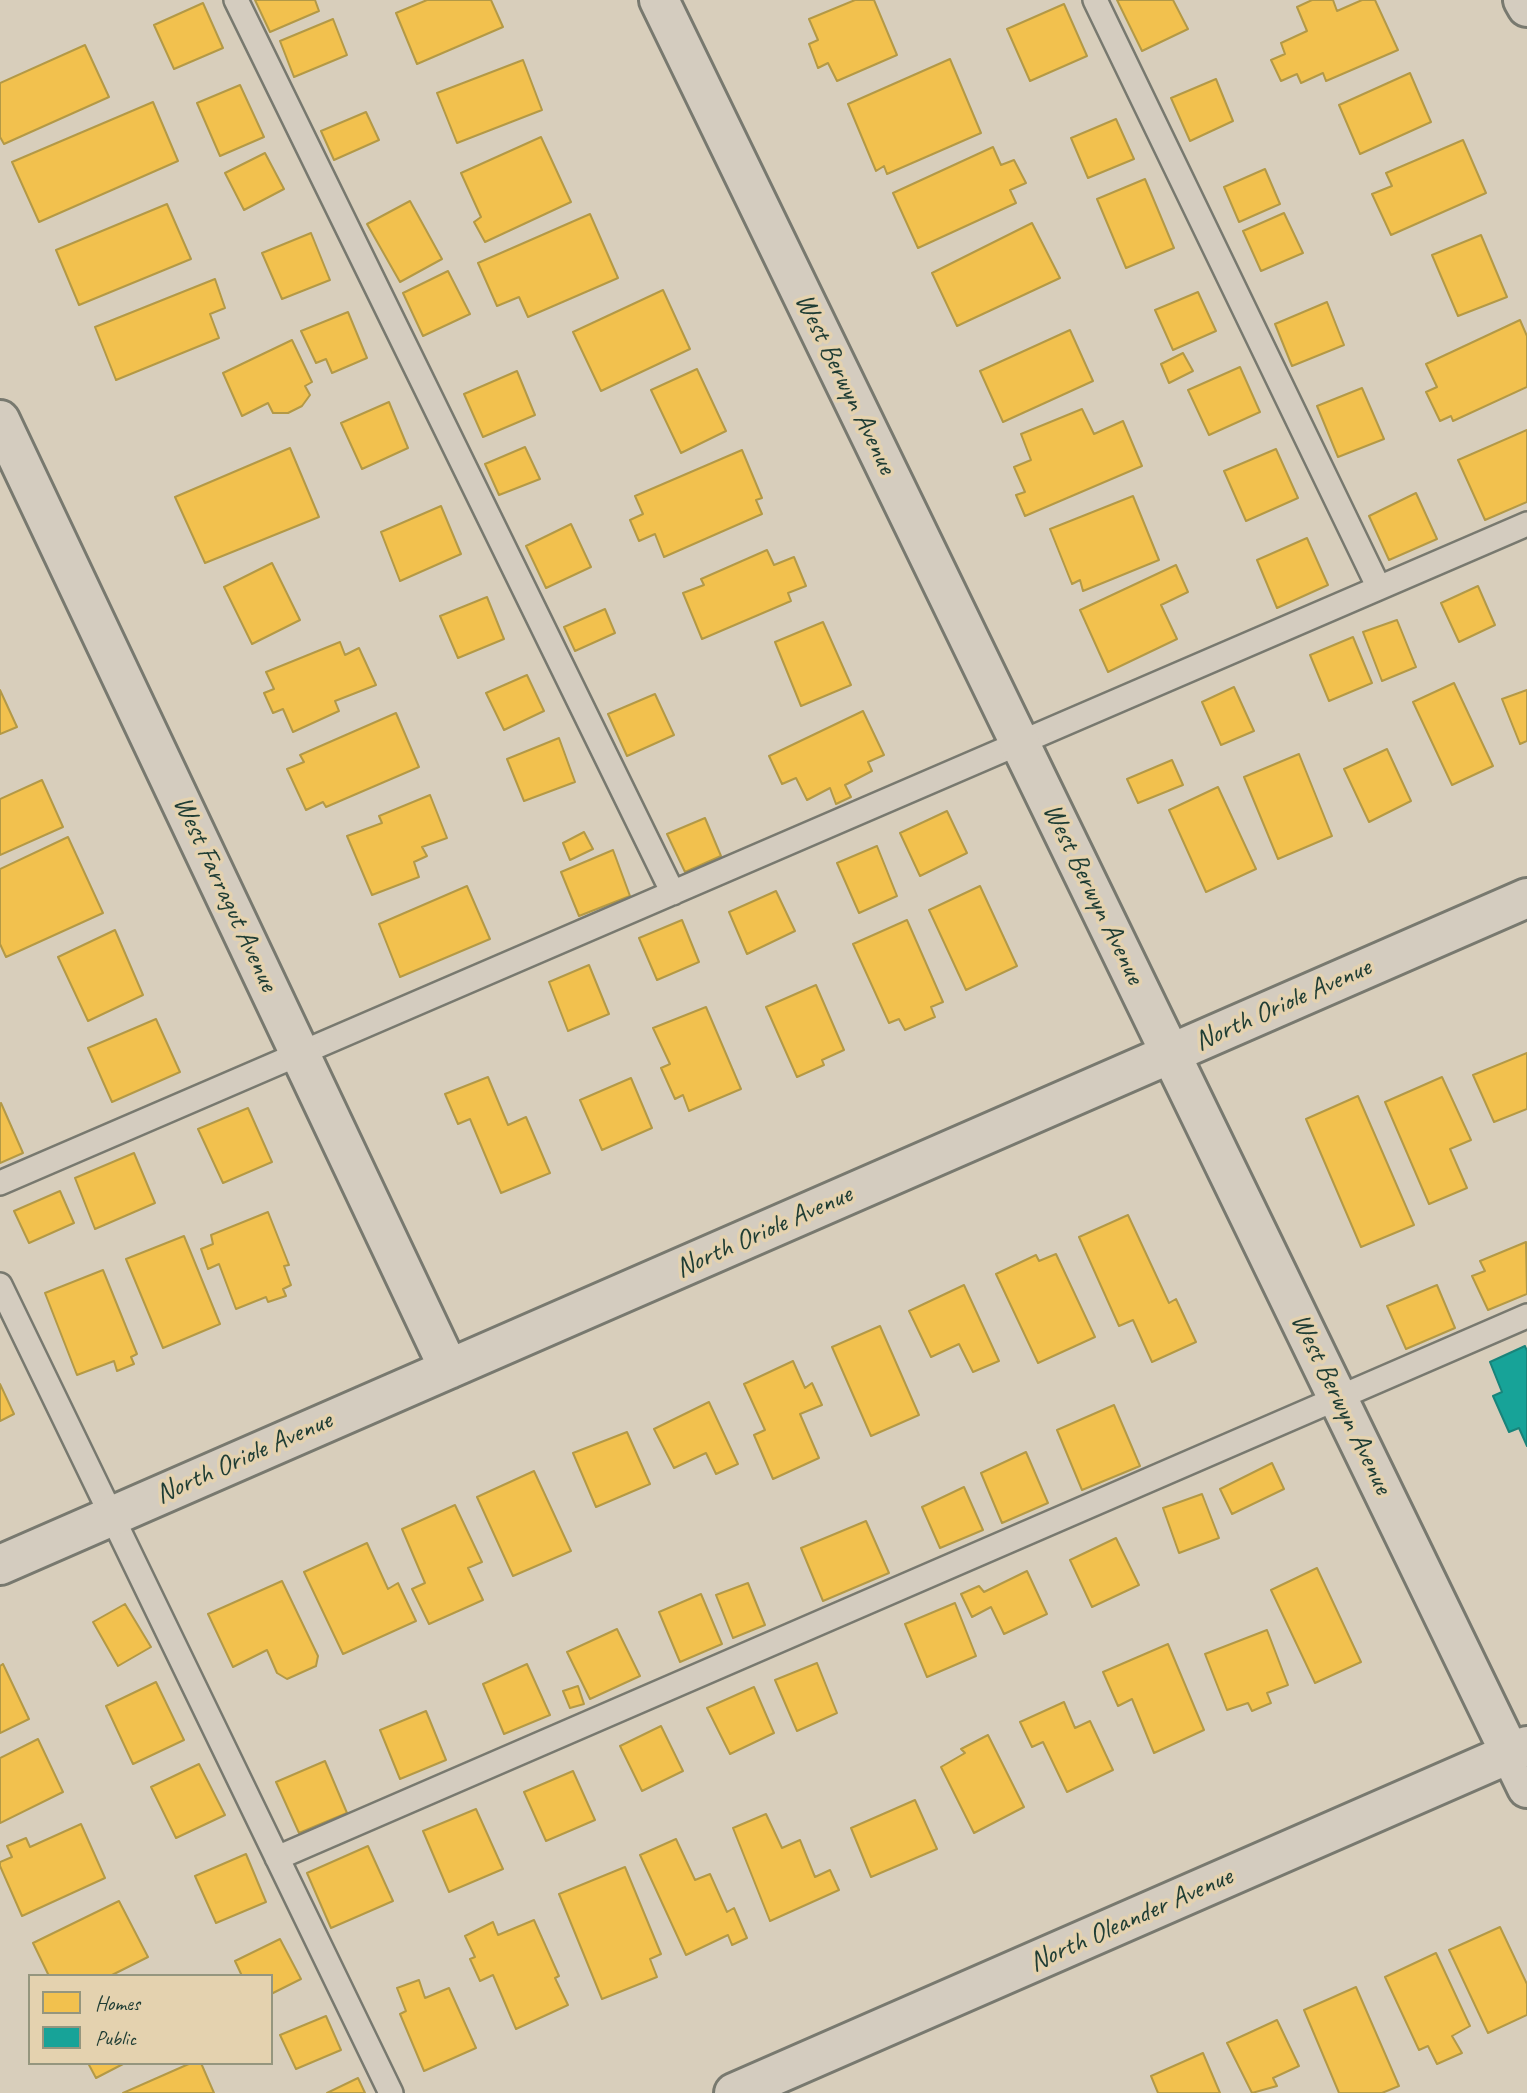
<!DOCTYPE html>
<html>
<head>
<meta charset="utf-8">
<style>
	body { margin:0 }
	#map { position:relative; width:1527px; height:2093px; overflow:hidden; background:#d8cebb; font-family:Caveat,sans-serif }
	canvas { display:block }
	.legend { position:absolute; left:28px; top:1974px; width:245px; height:91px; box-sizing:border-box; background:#e4d2af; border:2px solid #95967e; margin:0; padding:9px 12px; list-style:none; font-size:21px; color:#1f3d34 }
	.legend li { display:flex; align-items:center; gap:14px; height:35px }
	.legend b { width:35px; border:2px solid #95967e }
</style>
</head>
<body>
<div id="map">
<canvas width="1527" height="2093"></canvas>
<ul class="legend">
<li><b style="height:19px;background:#f2c14e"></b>Homes</li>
<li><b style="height:19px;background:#17a398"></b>Public</li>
</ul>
</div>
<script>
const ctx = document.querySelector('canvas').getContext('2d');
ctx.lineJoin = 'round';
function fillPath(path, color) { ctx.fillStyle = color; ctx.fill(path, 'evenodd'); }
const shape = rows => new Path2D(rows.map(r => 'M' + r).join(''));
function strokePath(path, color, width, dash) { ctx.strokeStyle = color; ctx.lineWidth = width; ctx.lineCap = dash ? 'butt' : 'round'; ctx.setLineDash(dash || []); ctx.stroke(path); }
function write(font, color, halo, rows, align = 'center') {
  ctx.font = font + ' Caveat,sans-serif'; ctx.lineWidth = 7; ctx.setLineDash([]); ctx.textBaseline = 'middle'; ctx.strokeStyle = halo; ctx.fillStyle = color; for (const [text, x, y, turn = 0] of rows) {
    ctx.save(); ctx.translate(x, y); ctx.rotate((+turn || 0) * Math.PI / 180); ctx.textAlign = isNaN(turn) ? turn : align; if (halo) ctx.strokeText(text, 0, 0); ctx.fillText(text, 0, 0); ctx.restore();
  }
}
const homes = shape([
	[255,0,315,0,319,11,270,32,255,0],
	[427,0,491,0,503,27,417,64,396,13,427,0],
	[855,0,874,0,897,55,837,81,828,63,818,68,809,44,818,40,809,19,855,0],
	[1117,0,1173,0,1188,29,1142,51,1117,0],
	[1312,0,1333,0,1337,11,1362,0,1375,0,1398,50,1326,81,1323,73,1301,83,1297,74,1281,81,1271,60,1285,54,1281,43,1307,31,1297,7,1312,0],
	[203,3,223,48,174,69,154,25,203,3],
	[1064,4,1087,56,1030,81,1007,29,1064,4],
	[333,19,347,55,294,77,280,41,333,19],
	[85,45,109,97,4,144,0,137,0,83,85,45],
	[950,59,981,133,887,174,884,166,876,171,848,104,950,59],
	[523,60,542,110,457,143,437,93,523,60],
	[1410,73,1431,122,1360,154,1339,105,1410,73],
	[1216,79,1233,121,1190,141,1171,98,1216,79],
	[240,85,264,137,220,156,197,103,240,85],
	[153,102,178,161,39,222,12,162,153,102],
	[366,112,379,140,334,160,321,131,366,112],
	[1116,119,1134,159,1088,178,1071,138,1116,119],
	[541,137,571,202,485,242,474,222,481,217,461,173,541,137],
	[1463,140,1486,193,1391,235,1372,194,1392,186,1386,173,1463,140],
	[993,147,1001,165,1014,160,1026,183,1010,190,1016,203,918,248,893,193,993,147],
	[265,153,284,189,244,210,225,173,265,153],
	[1265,169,1280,204,1239,222,1224,187,1265,169],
	[1145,179,1174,248,1126,268,1097,199,1145,179],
	[410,201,442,259,400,282,367,224,410,201],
	[167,204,191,259,79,305,56,250,167,204],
	[1284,213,1303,253,1261,271,1243,231,1284,213],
	[590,214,618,278,528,317,519,297,497,306,478,263,590,214],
	[1032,223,1060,278,957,326,932,273,1032,223],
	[311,233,330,280,282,299,262,253,311,233],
	[1481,235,1507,297,1458,316,1432,255,1481,235],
	[448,271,470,314,423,336,403,293,448,271],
	[215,279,225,308,210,314,219,338,116,380,95,327,215,279],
	[663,290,690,349,601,391,573,332,663,290],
	[1198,292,1216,331,1173,350,1155,310,1198,292],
	[1327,302,1344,345,1292,366,1275,324,1327,302],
	[348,312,367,358,332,373,326,359,316,363,301,331,348,312],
	[1520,320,1527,336,1527,387,1453,421,1451,416,1440,421,1426,392,1437,387,1426,364,1520,320],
	[1070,330,1093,381,1003,422,980,371,1070,330],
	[292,340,312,382,305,386,310,395,302,406,288,413,273,413,268,403,242,416,223,373,292,340],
	[1183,353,1193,371,1169,383,1161,364,1183,353],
	[1240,367,1260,412,1209,435,1188,390,1240,367],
	[697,369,726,431,681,453,651,390,697,369],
	[517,371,535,415,483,437,464,394,517,371],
	[1362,388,1384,439,1338,457,1317,406,1362,388],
	[389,402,408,448,362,469,341,423,389,402],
	[1082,409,1094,434,1123,421,1142,466,1025,516,1016,495,1025,492,1014,467,1031,460,1021,434,1082,409],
	[1527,430,1527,502,1485,520,1458,460,1527,430],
	[525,447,540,479,499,495,485,464,525,447],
	[290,448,319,517,205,563,175,497,290,448],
	[1276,449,1298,498,1246,521,1224,471,1276,449],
	[742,450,762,498,756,500,762,514,664,557,655,534,639,541,630,520,643,514,635,496,742,450],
	[1416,493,1437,539,1389,560,1369,516,1416,493],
	[1133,496,1159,560,1083,591,1080,580,1072,584,1050,529,1133,496],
	[441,506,461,554,400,581,381,532,441,506],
	[571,524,591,567,546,588,526,546,571,524],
	[1307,538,1328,585,1277,608,1257,560,1307,538],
	[767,550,774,565,794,557,806,586,788,593,791,601,702,639,683,593,704,585,701,579,767,550],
	[272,563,300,620,252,644,224,587,272,563],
	[1176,565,1188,592,1161,605,1177,639,1108,672,1080,610,1176,565],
	[1478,586,1495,625,1459,642,1441,603,1478,586],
	[487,597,504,639,458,658,440,616,487,597],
	[605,609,615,633,575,651,564,627,605,609],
	[1397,620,1416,667,1382,681,1363,632,1397,620],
	[823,622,851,685,801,706,775,642,823,622],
	[1353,637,1372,683,1329,701,1310,655,1353,637],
	[340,642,345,655,359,648,376,685,335,701,339,711,293,732,283,709,273,713,264,693,274,689,266,672,340,642],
	[527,675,544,711,504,730,486,693,527,675],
	[1454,683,1493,766,1452,785,1413,702,1454,683],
	[1234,687,1254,731,1221,745,1202,702,1234,687],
	[0,690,17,727,0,734,0,690],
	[1527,690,1527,741,1520,744,1502,699,1527,690],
	[655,694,674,735,627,756,608,714,655,694],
	[863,711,884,755,868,762,872,771,845,785,851,797,836,804,830,788,807,800,796,778,782,784,769,756,863,711],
	[396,713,419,767,326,807,323,802,306,810,287,769,304,762,300,755,396,713],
	[559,738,575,782,524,801,507,759,559,738],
	[1387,749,1411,801,1369,822,1344,769,1387,749],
	[1299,754,1332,836,1278,859,1244,777,1299,754],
	[1172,760,1183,785,1138,803,1127,779,1172,760],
	[42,780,63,827,0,855,0,799,42,780],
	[1218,787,1256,869,1206,892,1169,810,1218,787],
	[430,795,447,838,422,847,427,856,414,862,419,877,372,895,347,836,382,823,379,816,430,795],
	[947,811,967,853,920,876,900,833,947,811],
	[705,818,721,856,685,872,667,834,705,818],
	[584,832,593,849,570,860,563,843,584,832],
	[68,837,103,913,6,957,0,944,0,869,68,837],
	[877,846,897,896,859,913,837,863,877,846],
	[613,850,630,896,579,916,561,872,613,850],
	[467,886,490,939,400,977,379,924,467,886],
	[980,886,1017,966,966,990,929,910,980,886],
	[776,891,795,931,747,954,729,912,776,891],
	[682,920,699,962,657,980,639,938,682,920],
	[907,920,943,1002,931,1007,935,1017,905,1030,899,1019,889,1023,853,944,907,920],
	[115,930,143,995,88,1021,58,957,115,930],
	[589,965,609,1014,568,1031,549,982,589,965],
	[816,985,844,1050,822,1060,824,1065,797,1077,766,1007,816,985],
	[706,1007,741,1089,689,1111,683,1095,675,1099,661,1068,670,1064,653,1028,706,1007],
	[156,1019,180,1072,112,1102,88,1048,156,1019],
	[1527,1053,1527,1109,1494,1122,1473,1075,1527,1053],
	[488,1077,508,1125,526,1117,550,1173,501,1193,470,1119,458,1124,445,1094,488,1077],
	[1442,1077,1471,1140,1450,1149,1467,1188,1429,1204,1385,1102,1442,1077],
	[631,1078,652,1128,602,1150,580,1100,631,1078],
	[1358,1096,1414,1225,1361,1247,1306,1119,1358,1096],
	[1,1103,23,1153,0,1163,0,1104,1,1103],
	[248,1108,272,1162,223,1183,198,1129,248,1108],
	[134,1153,155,1203,95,1229,75,1178,134,1153],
	[60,1191,74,1223,29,1243,14,1211,60,1191],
	[268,1212,289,1265,284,1266,291,1285,283,1289,286,1296,268,1302,266,1297,236,1309,219,1264,208,1269,201,1249,213,1244,211,1235,268,1212],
	[1128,1215,1169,1303,1176,1299,1196,1342,1152,1362,1133,1320,1119,1326,1079,1237,1128,1215],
	[184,1236,220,1324,163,1348,126,1259,184,1236],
	[1526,1242,1527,1294,1488,1310,1472,1276,1485,1271,1480,1261,1526,1242],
	[1056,1254,1095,1337,1038,1363,996,1274,1036,1255,1039,1261,1056,1254],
	[103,1270,137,1354,131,1357,134,1364,117,1371,114,1361,77,1375,45,1293,103,1270],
	[964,1285,999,1361,973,1372,959,1344,931,1357,909,1311,964,1285],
	[1437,1285,1455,1328,1406,1349,1387,1306,1437,1285],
	[880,1326,919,1415,871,1436,832,1347,880,1326],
	[793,1361,805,1388,812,1383,822,1405,800,1414,819,1458,773,1479,754,1435,765,1430,744,1384,793,1361],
	[0,1384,14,1414,0,1421,0,1384],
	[709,1402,738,1464,716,1474,706,1453,674,1468,654,1429,709,1402],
	[1114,1405,1140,1466,1082,1490,1057,1430,1114,1405],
	[627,1432,650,1484,596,1507,573,1453,627,1432],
	[1026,1452,1048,1503,1002,1523,981,1473,1026,1452],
	[1272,1463,1284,1489,1232,1514,1220,1489,1272,1463],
	[534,1471,571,1551,513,1576,477,1497,534,1471],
	[964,1487,983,1530,940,1548,922,1507,964,1487],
	[1202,1494,1219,1538,1179,1553,1163,1508,1202,1494],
	[455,1505,482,1562,468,1568,483,1600,429,1624,412,1589,425,1583,402,1529,455,1505],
	[866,1521,889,1573,823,1601,801,1548,866,1521],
	[1116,1538,1139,1585,1092,1607,1070,1560,1116,1538],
	[367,1543,388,1589,398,1583,416,1621,343,1654,304,1572,367,1543],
	[1317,1568,1361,1662,1315,1683,1271,1590,1317,1568],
	[1027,1571,1047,1614,1004,1634,991,1607,972,1617,961,1594,979,1586,984,1592,1027,1571],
	[282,1581,318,1656,316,1666,287,1679,277,1673,267,1650,233,1667,208,1614,282,1581],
	[748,1583,765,1625,733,1638,716,1595,748,1583],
	[701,1594,722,1644,680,1662,659,1612,701,1594],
	[955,1603,976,1656,927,1677,905,1624,955,1603],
	[125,1604,151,1647,118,1666,93,1622,125,1604],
	[617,1629,640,1676,590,1699,567,1652,617,1629],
	[1267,1630,1288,1685,1267,1693,1271,1703,1252,1711,1248,1703,1227,1710,1205,1654,1267,1630],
	[1168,1644,1204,1730,1154,1753,1132,1699,1118,1706,1103,1672,1168,1644],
	[817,1663,837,1713,797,1731,775,1680,817,1663],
	[3,1664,29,1719,0,1733,0,1666,3,1664],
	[527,1664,550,1715,504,1734,483,1684,527,1664],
	[156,1682,184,1740,133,1764,106,1706,156,1682],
	[578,1686,584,1704,570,1708,563,1691,578,1686],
	[754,1687,774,1733,730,1754,707,1708,754,1687],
	[1064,1702,1075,1728,1090,1721,1113,1770,1067,1792,1043,1742,1032,1747,1020,1722,1064,1702],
	[426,1711,446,1760,400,1779,380,1730,426,1711],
	[661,1726,683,1771,642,1791,620,1746,661,1726],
	[988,1735,1024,1807,974,1833,941,1767,965,1753,961,1749,988,1735],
	[38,1739,63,1792,0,1823,0,1758,38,1739],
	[325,1761,347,1813,299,1833,276,1782,325,1761],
	[199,1764,225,1815,176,1838,151,1787,199,1764],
	[573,1771,595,1820,546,1841,524,1792,573,1771],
	[915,1800,937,1849,871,1877,851,1828,915,1800],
	[476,1809,503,1869,449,1892,423,1831,476,1809],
	[766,1814,782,1848,800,1840,815,1877,830,1870,839,1890,770,1921,733,1828,766,1814],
	[81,1824,105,1878,22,1916,0,1866,0,1862,12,1857,7,1846,26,1838,30,1847,81,1824],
	[676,1839,695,1880,710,1874,727,1912,734,1908,747,1938,732,1945,728,1935,686,1955,640,1855,676,1839],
	[368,1846,393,1901,331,1928,307,1873,368,1846],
	[246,1854,266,1902,216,1923,195,1876,246,1854],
	[625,1867,661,1954,650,1959,657,1977,602,1999,559,1894,625,1867],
	[119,1901,148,1957,110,1976,49,1976,33,1943,119,1901],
	[534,1920,559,1976,555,1978,568,2005,516,2029,493,1975,480,1981,470,1959,475,1957,465,1936,493,1922,498,1935,534,1920],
	[1500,1927,1527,1984,1527,2015,1488,2033,1449,1950,1500,1927],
	[280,1939,301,1979,271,1994,271,1976,242,1976,235,1961,280,1939],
	[1436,1953,1470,2026,1452,2036,1462,2053,1437,2064,1428,2046,1419,2050,1385,1977,1436,1953],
	[419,1980,425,1998,449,1988,476,2048,424,2071,400,2014,406,2011,397,1988,419,1980],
	[1356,1987,1399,2086,1382,2093,1339,2093,1304,2010,1356,1987],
	[326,2016,341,2050,296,2069,280,2035,326,2016],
	[1277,2020,1299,2066,1273,2078,1277,2086,1252,2093,1227,2043,1277,2020],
	[1203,2053,1220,2093,1158,2093,1151,2076,1203,2053],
	[88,2063,125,2063,96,2078,88,2063],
	[191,2063,201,2063,214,2093,123,2093,191,2063],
	[358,2078,365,2093,327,2093,358,2078]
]);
const public = shape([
	[1525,1346,1527,1351,1527,1446,1519,1428,1509,1432,1493,1396,1502,1392,1490,1362,1525,1346]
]);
const service = shape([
	[236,0,673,893],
	[1095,0,1379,588],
	[0,1183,1527,524],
	[0,1285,391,2093],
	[277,1858,1527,1316]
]);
const minor = shape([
	[659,0,1527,1788],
	[1523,0,1527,7],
	[0,420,449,1369],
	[0,1565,1527,898],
	[734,2093,1527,1746]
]);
const streetNames = [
	["West Berwyn Avenue",845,384,64],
	["West Farragut Avenue",225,894,65],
	["West Berwyn Avenue",1093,894,64],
	["North Oriole Avenue",1283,1005,-24],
	["North Oriole Avenue",764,1232,-24],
	["West Berwyn Avenue",1341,1404,64],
	["North Oriole Avenue",244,1458,-24],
	["North Oleander Avenue",1131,1920,-24]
];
fillPath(homes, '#f2c14e');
strokePath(homes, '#b39946', 2);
fillPath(public, '#17a398');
strokePath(public, '#19847a', 2);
strokePath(service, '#78796f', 28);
strokePath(minor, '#78796f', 44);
strokePath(service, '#d4ccbf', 23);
strokePath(minor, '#d4ccbf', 38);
write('28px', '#1f3d34', '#e4d2af', streetNames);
</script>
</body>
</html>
